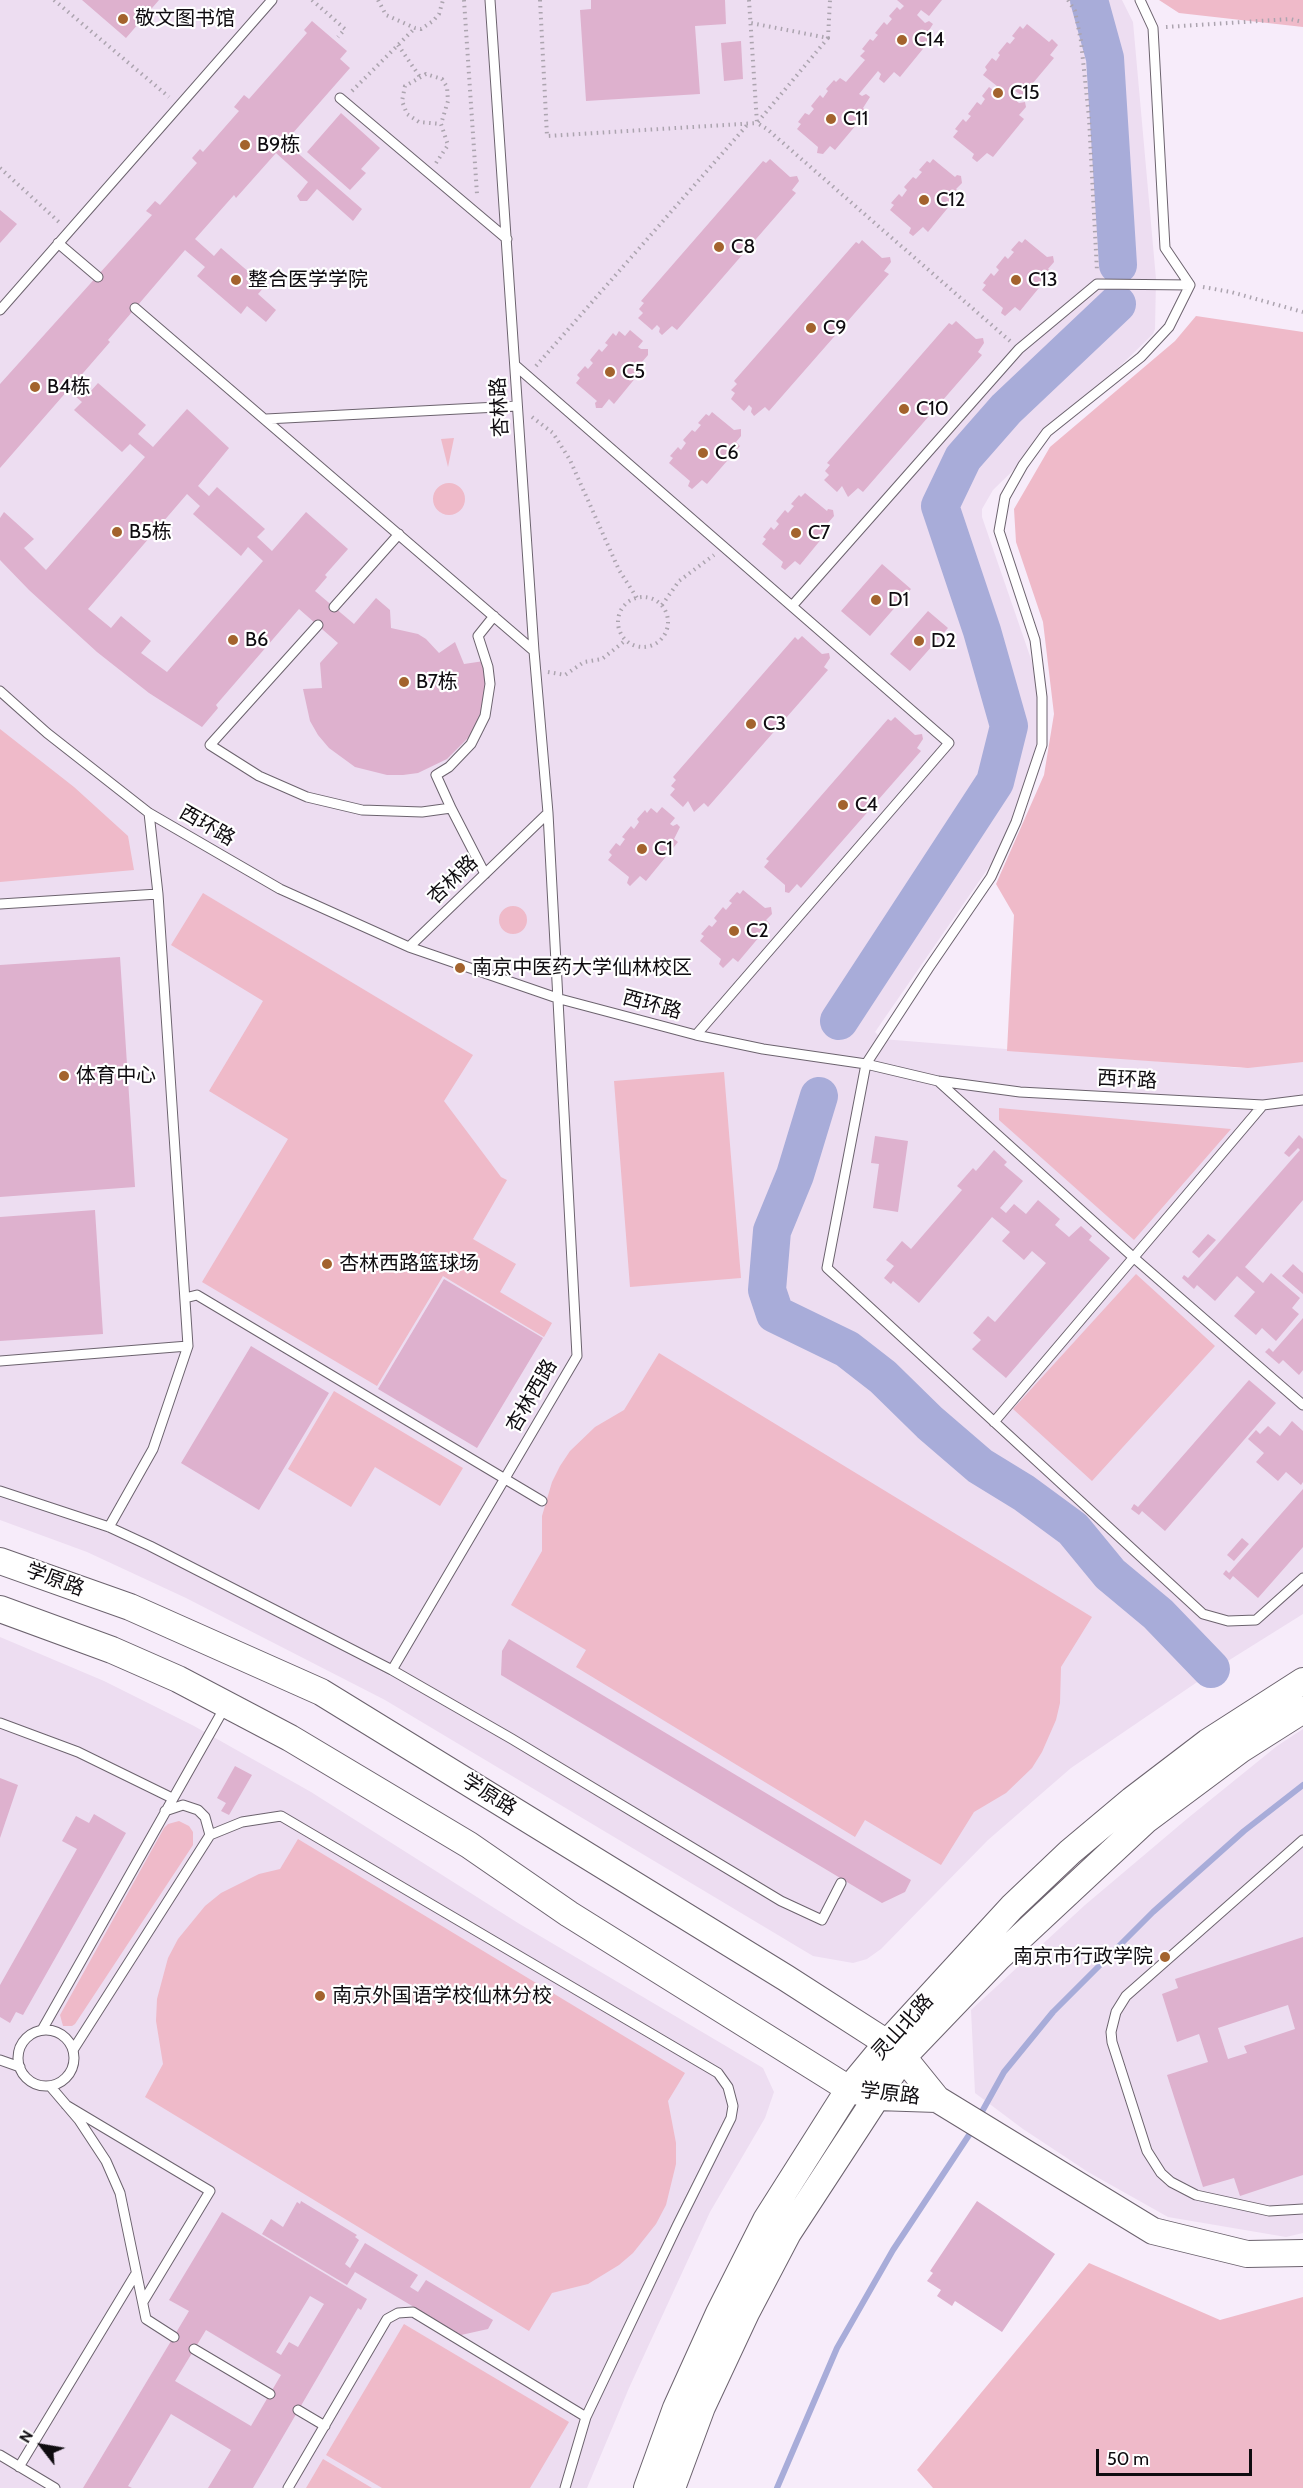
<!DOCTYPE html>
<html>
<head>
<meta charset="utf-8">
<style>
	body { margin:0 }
	#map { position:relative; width:1303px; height:2488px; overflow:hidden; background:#f7ecfa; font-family:Cabin,sans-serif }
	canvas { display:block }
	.north { position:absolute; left:12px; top:2416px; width:60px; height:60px; -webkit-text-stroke:4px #fff; paint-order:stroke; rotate:301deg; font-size:16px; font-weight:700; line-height:24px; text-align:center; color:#0f0c10 }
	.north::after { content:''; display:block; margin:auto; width:21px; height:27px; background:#0f0c10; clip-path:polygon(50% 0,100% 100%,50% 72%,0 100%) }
	.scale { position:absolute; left:1096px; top:2449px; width:156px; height:27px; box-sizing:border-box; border:3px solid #0f0c10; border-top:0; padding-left:8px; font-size:18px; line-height:21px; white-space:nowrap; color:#0f0c10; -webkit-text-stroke:4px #fff; paint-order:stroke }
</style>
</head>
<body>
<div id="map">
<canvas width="1303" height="2488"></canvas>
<div class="north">N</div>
<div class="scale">50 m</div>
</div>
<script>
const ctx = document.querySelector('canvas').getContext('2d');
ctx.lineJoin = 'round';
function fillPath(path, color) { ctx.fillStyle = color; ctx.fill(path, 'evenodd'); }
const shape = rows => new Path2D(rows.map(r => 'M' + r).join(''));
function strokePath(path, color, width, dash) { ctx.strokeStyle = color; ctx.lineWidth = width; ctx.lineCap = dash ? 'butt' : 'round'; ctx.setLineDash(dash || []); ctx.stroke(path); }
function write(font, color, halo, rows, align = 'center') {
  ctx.font = font + ' Cabin,"Noto Sans SC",sans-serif'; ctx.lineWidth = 4.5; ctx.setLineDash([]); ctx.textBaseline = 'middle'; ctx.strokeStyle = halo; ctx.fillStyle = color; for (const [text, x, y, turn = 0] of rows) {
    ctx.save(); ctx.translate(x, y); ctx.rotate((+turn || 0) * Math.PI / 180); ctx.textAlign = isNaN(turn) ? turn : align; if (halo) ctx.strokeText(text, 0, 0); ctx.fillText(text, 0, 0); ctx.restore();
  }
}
const built = shape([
	[0,0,1122,0,1133,22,1156,279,1155,329,1153,334,993,490,982,509,982,517,1031,659,1043,710,1044,742,1000,851,875,1032,882,1039,1241,1068,1303,1059,1303,1614,1231,1659,1071,1768,988,1840,881,1949,867,1959,853,1963,813,1956,385,1700,186,1598,87,1552,0,1520],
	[0,1637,104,1681,194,1726,311,1792,518,1923,763,2068,774,2092,765,2118,710,2212,629,2388,587,2488,0,2488],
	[1303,1729,1303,2233,1286,2237,1168,2217,1088,2172,1023,2129,975,2093,971,2010,1085,1905,1188,1818,1277,1746]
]);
const green = shape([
	[1159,0,1303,0,1303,27,1179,13],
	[1196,316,1303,332,1303,1062,1248,1068,1007,1051,1014,915,996,884,1044,775,1054,714,1043,622,1016,542,1014,509,1050,447,1175,341],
	[454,438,448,467,441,439],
	'433 499a16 16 0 1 1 32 0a16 16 0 1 1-32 0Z',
	[0,729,74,787,128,836,134,870,0,882],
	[203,893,473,1055,444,1101,501,1177,507,1180,473,1239,516,1264,500,1292,552,1323,544,1337,443,1276,377,1386,202,1282,288,1139,209,1091,263,1001,171,945],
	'499 920a14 14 0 1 1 28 0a14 14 0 1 1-28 0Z',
	[724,1072,741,1278,630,1287,614,1081],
	[999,1108,1231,1129,1134,1240,999,1120],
	[1136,1274,1215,1346,1092,1481,1013,1409],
	[659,1353,1092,1617,1061,1667,1060,1703,1056,1720,1042,1752,1032,1768,1006,1793,974,1812,941,1865,865,1820,855,1837,576,1667,586,1650,511,1605,542,1551,542,1516,552,1482,560,1466,570,1451,595,1427,624,1410],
	[334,1391,463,1468,440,1506,375,1467,351,1507,288,1469],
	[179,1821,189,1826,193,1832,193,1845,75,2024,72,2026,63,2026,60,2015,164,1828,168,1824],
	[298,1839,685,2073,668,2101,676,2143,676,2164,666,2205,656,2224,633,2253,619,2265,588,2284,552,2293,529,2331,145,2097,163,2064,156,2021,157,1999,168,1958,178,1939,205,1906,221,1893,259,1874,280,1869],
	[1089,2263,1220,2320,1303,2297,1303,2488,933,2488,917,2470],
	[404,2324,569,2422,530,2488,382,2488,326,2455],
	[323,2459,372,2488,306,2488]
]);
const stream = shape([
	[979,2117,1004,2072,1053,2012,1153,1912,1244,1831,1303,1785],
	[777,2488,837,2348,893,2250,973,2129]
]);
const river = shape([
	[1089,0,1105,58,1118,265],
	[839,1021,995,782,1009,726,982,631,940,506,963,458,1006,409,1117,304],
	[819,1096,795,1175,772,1231,767,1290,775,1314,847,1349,883,1377,930,1423,980,1466,1024,1493,1073,1529,1110,1574,1158,1614,1211,1669]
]);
const building = shape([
	[82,0,159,0,126,38],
	[591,0,725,0,726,24,695,26,700,94,586,101,580,10,591,9],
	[897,0,942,0,929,16,921,10,917,15,925,23,929,21,933,24,926,35,931,39,900,77,894,72,884,83,879,79,881,74,878,71,859,94,862,96,866,94,870,97,863,108,867,112,835,150,830,146,823,154,817,153,818,147,797,129,801,124,798,122,805,113,809,115,814,109,811,106,820,95,823,98,828,91,826,89,834,80,836,82,840,78,846,82,865,60,860,56,865,51,862,49,870,39,873,41,878,35,875,33,884,22,887,25,892,19,889,16,897,7,900,10,904,6],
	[312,21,347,51,340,59,350,68,285,142,362,209,353,221,317,189,307,201,300,201,297,196,308,182,276,153,236,198,234,195,195,239,214,256,221,248,265,286,258,294,276,310,266,322,247,306,241,314,197,276,205,267,185,250,108,340,110,342,77,380,90,392,98,383,146,425,138,434,153,447,187,409,229,448,198,486,209,496,217,487,265,529,257,537,272,551,306,512,348,549,325,575,327,577,315,591,354,624,376,598,390,610,391,628,418,634,426,639,439,653,455,642,464,664,484,661,486,677,483,708,469,737,447,759,418,773,403,775,387,775,355,767,329,748,318,735,310,721,303,689,322,688,320,663,338,643,299,609,216,705,218,708,202,727,149,693,97,652,29,590,0,560,0,518,4,512,34,539,24,548,46,570,145,457,130,444,122,452,74,410,82,402,68,390,0,468,0,384,152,215,146,211,155,201,160,205,197,163,192,158,200,149,203,152,239,111,234,107,244,95,249,99,307,33,304,30],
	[187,494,200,506,193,514,241,556,248,547,263,561,167,672,141,653,151,641,121,616,111,628,88,609],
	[1027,24,1049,42,1052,39,1058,45,1050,55,1054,58,1022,96,1014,90,1009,95,1019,103,1025,102,1026,107,1019,115,1024,119,993,157,987,153,977,162,972,158,974,154,953,137,958,131,955,129,963,119,966,122,971,116,968,114,977,102,981,105,985,99,982,96,989,87,993,90,997,86,983,75,987,70,985,67,992,58,996,61,1000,55,998,53,1007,42,1010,44,1015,38,1012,36,1020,26,1023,29],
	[741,41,743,79,724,81,721,43],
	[341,113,380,148,361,169,366,173,350,190,307,152],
	[770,159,790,177,797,176,799,181,792,190,796,193,677,330,672,326,662,335,659,332,660,328,657,325,652,330,638,318,643,313,639,309,644,303,641,301,763,161,766,163],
	[933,159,955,177,957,175,961,176,962,183,956,189,960,193,928,232,923,227,913,236,909,233,911,228,890,210,894,205,891,203,899,194,902,197,907,190,904,187,913,177,916,179,922,172,919,170,927,161,930,163],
	[0,210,17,224,0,243],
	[1025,239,1047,257,1053,256,1054,262,1048,269,1052,272,1020,311,1015,307,1005,316,1001,313,1003,308,982,290,986,285,983,283,991,273,994,276,999,270,996,267,1005,256,1008,259,1014,252,1011,250,1019,241,1022,243],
	[862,240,882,258,890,257,891,262,884,271,889,274,769,411,765,407,754,416,751,412,752,408,749,405,744,411,731,399,735,393,731,390,737,384,734,381,856,242,859,244],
	[956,321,976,339,983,338,984,343,978,352,982,355,863,492,858,488,848,497,842,486,837,492,824,480,829,475,825,471,830,465,827,463,949,323,952,325],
	[630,330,643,341,638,347,641,349,648,349,648,355,642,362,646,365,614,404,609,399,602,408,596,408,595,403,597,401,576,383,580,378,577,375,585,366,588,369,593,363,590,360,599,349,602,352,608,345,605,343,613,333,616,336,619,331,625,336],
	[712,412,734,430,741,429,741,436,736,442,740,446,707,484,702,480,692,489,688,486,690,481,669,463,673,458,670,456,678,447,681,450,686,443,683,440,692,430,695,432,701,425,698,423,706,414,709,416],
	[805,493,827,511,828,509,833,510,834,516,828,523,832,526,800,565,795,561,785,570,781,567,783,562,762,544,766,539,763,537,771,527,774,530,779,524,776,521,785,510,788,513,794,506,791,504,799,495,801,497],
	[882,564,911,589,870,636,841,611],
	[928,611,948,628,910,671,890,654],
	[802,636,822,654,829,653,830,658,824,667,828,670,708,807,704,803,694,812,688,801,683,807,670,795,675,789,671,786,676,780,673,777,795,637,798,640],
	[895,717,915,735,922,734,923,739,917,748,921,751,801,888,797,884,789,893,785,892,785,885,764,867,769,861,766,859,888,719,891,721],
	[662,807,675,818,670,824,673,826,677,824,680,827,674,839,678,842,646,881,640,876,630,886,627,883,629,877,608,860,612,855,609,852,616,843,620,846,625,839,622,837,631,826,634,829,639,822,637,819,645,810,647,813,651,808,657,813],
	[743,890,765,908,771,907,772,914,766,920,770,924,738,962,733,958,723,968,719,964,721,959,700,941,704,936,701,934,709,925,712,927,717,921,714,918,723,907,726,910,732,903,729,901,737,892,740,894],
	[120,957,135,1187,0,1197,0,965],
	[1299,1135,1303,1139,1303,1200,1245,1267,1263,1283,1271,1273,1300,1298,1292,1308,1299,1314,1276,1341,1262,1328,1256,1335,1234,1316,1255,1292,1237,1276,1215,1301,1197,1285,1194,1289,1182,1278,1184,1275,1188,1278,1300,1150,1298,1148,1289,1157,1284,1153],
	[875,1136,908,1141,898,1212,873,1208,879,1164,871,1163],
	[994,1150,1007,1162,1004,1165,1023,1181,1000,1208,1006,1213,1014,1204,1026,1214,1038,1200,1060,1219,1055,1225,1069,1237,1081,1226,1092,1236,1089,1240,1110,1258,1006,1378,972,1349,981,1340,973,1333,988,1316,995,1322,1046,1263,1032,1251,1024,1260,1002,1241,1010,1232,992,1217,919,1303,893,1281,891,1284,884,1278,894,1266,886,1260,902,1241,911,1249,962,1190,957,1186,973,1168,976,1171],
	[95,1210,103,1334,0,1341,0,1217],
	[1208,1234,1216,1240,1199,1258,1192,1252],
	[1293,1264,1303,1273,1303,1294,1282,1276],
	[444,1279,543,1338,477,1448,378,1389],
	[1303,1318,1303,1370,1299,1375,1283,1360,1279,1364,1265,1352,1269,1348,1273,1352],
	[251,1346,329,1393,259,1510,181,1463],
	[1249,1380,1276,1403,1165,1531,1142,1511,1139,1515,1131,1509,1134,1504,1138,1507],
	[1292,1421,1303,1431,1303,1482,1301,1485,1286,1472,1278,1481,1256,1462,1264,1453,1248,1439,1256,1430,1260,1434,1268,1426,1280,1436],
	[1303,1489,1303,1547,1258,1598,1233,1576,1230,1580,1223,1574,1226,1570,1229,1573],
	[1242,1538,1249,1544,1234,1561,1227,1555],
	[509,1639,911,1880,905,1892,882,1903,501,1675,502,1651],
	[235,1766,252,1775,229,1815,221,1811,226,1803,217,1798],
	[0,1778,18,1785,0,1838],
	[94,1814,126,1833,23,2015,16,2012,10,2023,0,2017,0,1985,77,1849,62,1841,76,1816,89,1823],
	[1303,1937,1303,2175,1240,2196,1234,2178,1203,2187,1167,2075,1208,2062,1199,2034,1177,2042,1162,1994,1178,1988,1175,1979],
	[1288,2005,1295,2029,1244,2046,1247,2053,1228,2059,1218,2028],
	[301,2201,357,2235,355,2237,359,2240,345,2264,350,2268,365,2243,418,2275,410,2287,418,2292,426,2280,493,2320,488,2329,461,2335,355,2272,347,2285,262,2234,271,2219,283,2227,297,2202,300,2204],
	[977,2201,1055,2254,1002,2332,955,2301,952,2306,937,2296,941,2290,927,2281,933,2273,930,2271],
	[222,2212,367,2299,361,2310,358,2308,253,2488,208,2488,231,2450,171,2414,128,2486,132,2488,83,2488,189,2311,169,2300],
	[310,2296,324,2304,298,2347,289,2342,281,2355,276,2352],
	[206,2330,281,2375,251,2426,175,2381]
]);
const path = shape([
	[54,0,169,97],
	[312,0,345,29,338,37],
	[378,0,386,15,415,28,421,29,433,21,439,14,443,0],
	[464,0,477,194],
	[540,0,547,136,757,123,828,38,751,23],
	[749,0,757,123,767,129,1010,341],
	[1068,0,1075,11,1081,41,1089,118,1097,271],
	[1166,27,1290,19,1303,22],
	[828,38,830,0],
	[398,45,420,77],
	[352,91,415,28],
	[436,163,448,145,441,124,448,101,447,87,442,79,426,74,405,86,402,101,407,114,419,122,441,124],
	[0,168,59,222],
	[1203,287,1231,292,1303,312],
	[536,366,748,124],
	[532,417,553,433,570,460,619,570,637,598],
	'618 622a25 25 0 1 1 50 0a25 25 0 1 1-50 0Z',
	[662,605,679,581,714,555],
	[548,672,565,675,584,662,602,659,626,640]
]);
const lane = shape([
	[1140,0,1153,28,1165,248,1190,285,1169,327,1141,357,1047,432,1023,465,1005,497,999,531,1035,640,1042,697,1042,745,1016,822,991,877,928,969,866,1064,827,1268,1203,1614,1228,1621,1256,1620,1303,1578],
	[340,98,507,239],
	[58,243,98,277],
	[135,308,534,651],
	[0,310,272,0],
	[516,366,949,743,696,1035],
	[266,419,517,406],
	[792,606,1019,349,1097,284,1190,285],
	[334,607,399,534],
	[318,625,210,745,259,776,307,797,362,810,422,812,451,808,436,775,449,767,471,744,485,716,490,684,488,667,478,636,494,616],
	[0,691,47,733,149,813,280,889,409,947,560,999,696,1035,763,1049,866,1064,938,1081,1020,1092,1263,1105,1303,1100],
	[451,808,485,874],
	[0,904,158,894],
	[409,947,548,813],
	[938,1081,1133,1257,1303,1405],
	[185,1298,197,1295,542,1501],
	[0,1361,188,1346],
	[994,1422,1263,1105],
	[0,1491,109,1527,150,1546,392,1670,512,1739,781,1901,822,1920,841,1883],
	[109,1527,153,1449,188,1346,158,894,149,813],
	[392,1670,577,1356,548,813,534,651,490,0],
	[0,1723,78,1752,172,1798],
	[210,1835,242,1822,281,1816,718,2073,728,2087,733,2106,731,2118,677,2226,586,2417,565,2488],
	[1303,1840,1126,1996,1116,2012,1111,2032,1112,2042,1147,2151,1161,2173,1171,2182,1196,2195,1269,2211,1303,2209],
	[42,2030,226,1705],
	'18 2058a28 28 0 1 1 56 0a28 28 0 1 1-56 0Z',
	[73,2050,210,1835,205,1817,198,1810,183,1805,165,1811],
	[0,2060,20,2067],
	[50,2086,79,2120,106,2161,120,2193,146,2319,174,2337],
	[66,2105,210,2191,143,2302],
	[194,2349,270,2394],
	[298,2410,325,2426],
	[0,2455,55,2488],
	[19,2467,135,2275],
	[288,2488,387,2319,398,2313,413,2312,586,2417]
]);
const secondary = shape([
	[0,1561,130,1607,321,1692,786,1978,887,2043,903,2057,937,2099,1153,2231,1247,2254,1303,2253],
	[0,1609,112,1650,178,1679,290,1738,469,1845,569,1914,849,2089,877,2097,937,2099],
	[647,2488,676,2408,719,2313,766,2220,849,2089,887,2043,1012,1907,1070,1852,1132,1800,1208,1742,1303,1681],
	[672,2488,702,2407,746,2313,788,2233,903,2057,998,1958,1146,1820,1240,1750,1303,1710]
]);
const markers = [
	[123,19,6,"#a3632d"],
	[902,40,6,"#a3632d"],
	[998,93,6,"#a3632d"],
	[831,119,6,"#a3632d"],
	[245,145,6,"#a3632d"],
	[924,200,6,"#a3632d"],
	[719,247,6,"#a3632d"],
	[236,280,6,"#a3632d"],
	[1016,280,6,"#a3632d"],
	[811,328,6,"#a3632d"],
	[610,372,6,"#a3632d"],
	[35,387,6,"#a3632d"],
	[904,409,6,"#a3632d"],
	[703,453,6,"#a3632d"],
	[117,532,6,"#a3632d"],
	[796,533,6,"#a3632d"],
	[876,600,6,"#a3632d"],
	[233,640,6,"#a3632d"],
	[919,641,6,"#a3632d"],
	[404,682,6,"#a3632d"],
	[751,724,6,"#a3632d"],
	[843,805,6,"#a3632d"],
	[642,849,6,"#a3632d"],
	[734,931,6,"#a3632d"],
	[460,968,6,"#a3632d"],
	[64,1076,6,"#a3632d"],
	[327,1264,6,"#a3632d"],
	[1165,1957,6,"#a3632d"],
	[320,1996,6,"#a3632d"]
];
const poiNames = [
	["敬文图书馆",135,19],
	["C14",914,40],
	["C15",1010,93],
	["C11",843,119],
	["B9栋",257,145],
	["C12",936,200],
	["C8",731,247],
	["整合医学学院",248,280],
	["C13",1028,280],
	["C9",823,328],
	["C5",622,372],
	["B4栋",47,387],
	["C10",916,409],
	["C6",715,453],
	["B5栋",129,532],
	["C7",808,533],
	["D1",888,600],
	["B6",245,640],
	["D2",931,641],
	["B7栋",416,682],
	["C3",763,724],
	["C4",855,805],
	["C1",654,849],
	["C2",746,931],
	["南京中医药大学仙林校区",472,968],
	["体育中心",76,1076],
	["杏林西路篮球场",339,1264],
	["南京市行政学院",1153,1957,"right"],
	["南京外国语学校仙林分校",332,1996]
];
const streetNames = [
	["杏林路",500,407,-93],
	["西环路",207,826,30],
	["杏林路",453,880,-44],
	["西环路",652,1005,15],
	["西环路",1127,1080,3],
	["杏林西路",532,1396,-60],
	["学原路",55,1580,20],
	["学原路",489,1795,32],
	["灵山北路",903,2027,-48],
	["学原路",890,2094,7]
];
fillPath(built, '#edddf1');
fillPath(green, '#efbac9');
strokePath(stream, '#a8acd9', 6);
strokePath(river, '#a8acd9', 38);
fillPath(building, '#deb1ce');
strokePath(lane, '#6c636e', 11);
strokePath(secondary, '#6c636e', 28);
strokePath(path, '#aca4af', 4, [1.5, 4.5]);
strokePath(lane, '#fff', 9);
strokePath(secondary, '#fff', 26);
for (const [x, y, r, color] of markers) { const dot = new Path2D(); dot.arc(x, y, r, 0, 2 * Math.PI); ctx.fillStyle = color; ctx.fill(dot); strokePath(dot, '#fff', 2); }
write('20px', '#0f0c10', '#fff', poiNames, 'left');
write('20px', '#0f0c10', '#fff', streetNames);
</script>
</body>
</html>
